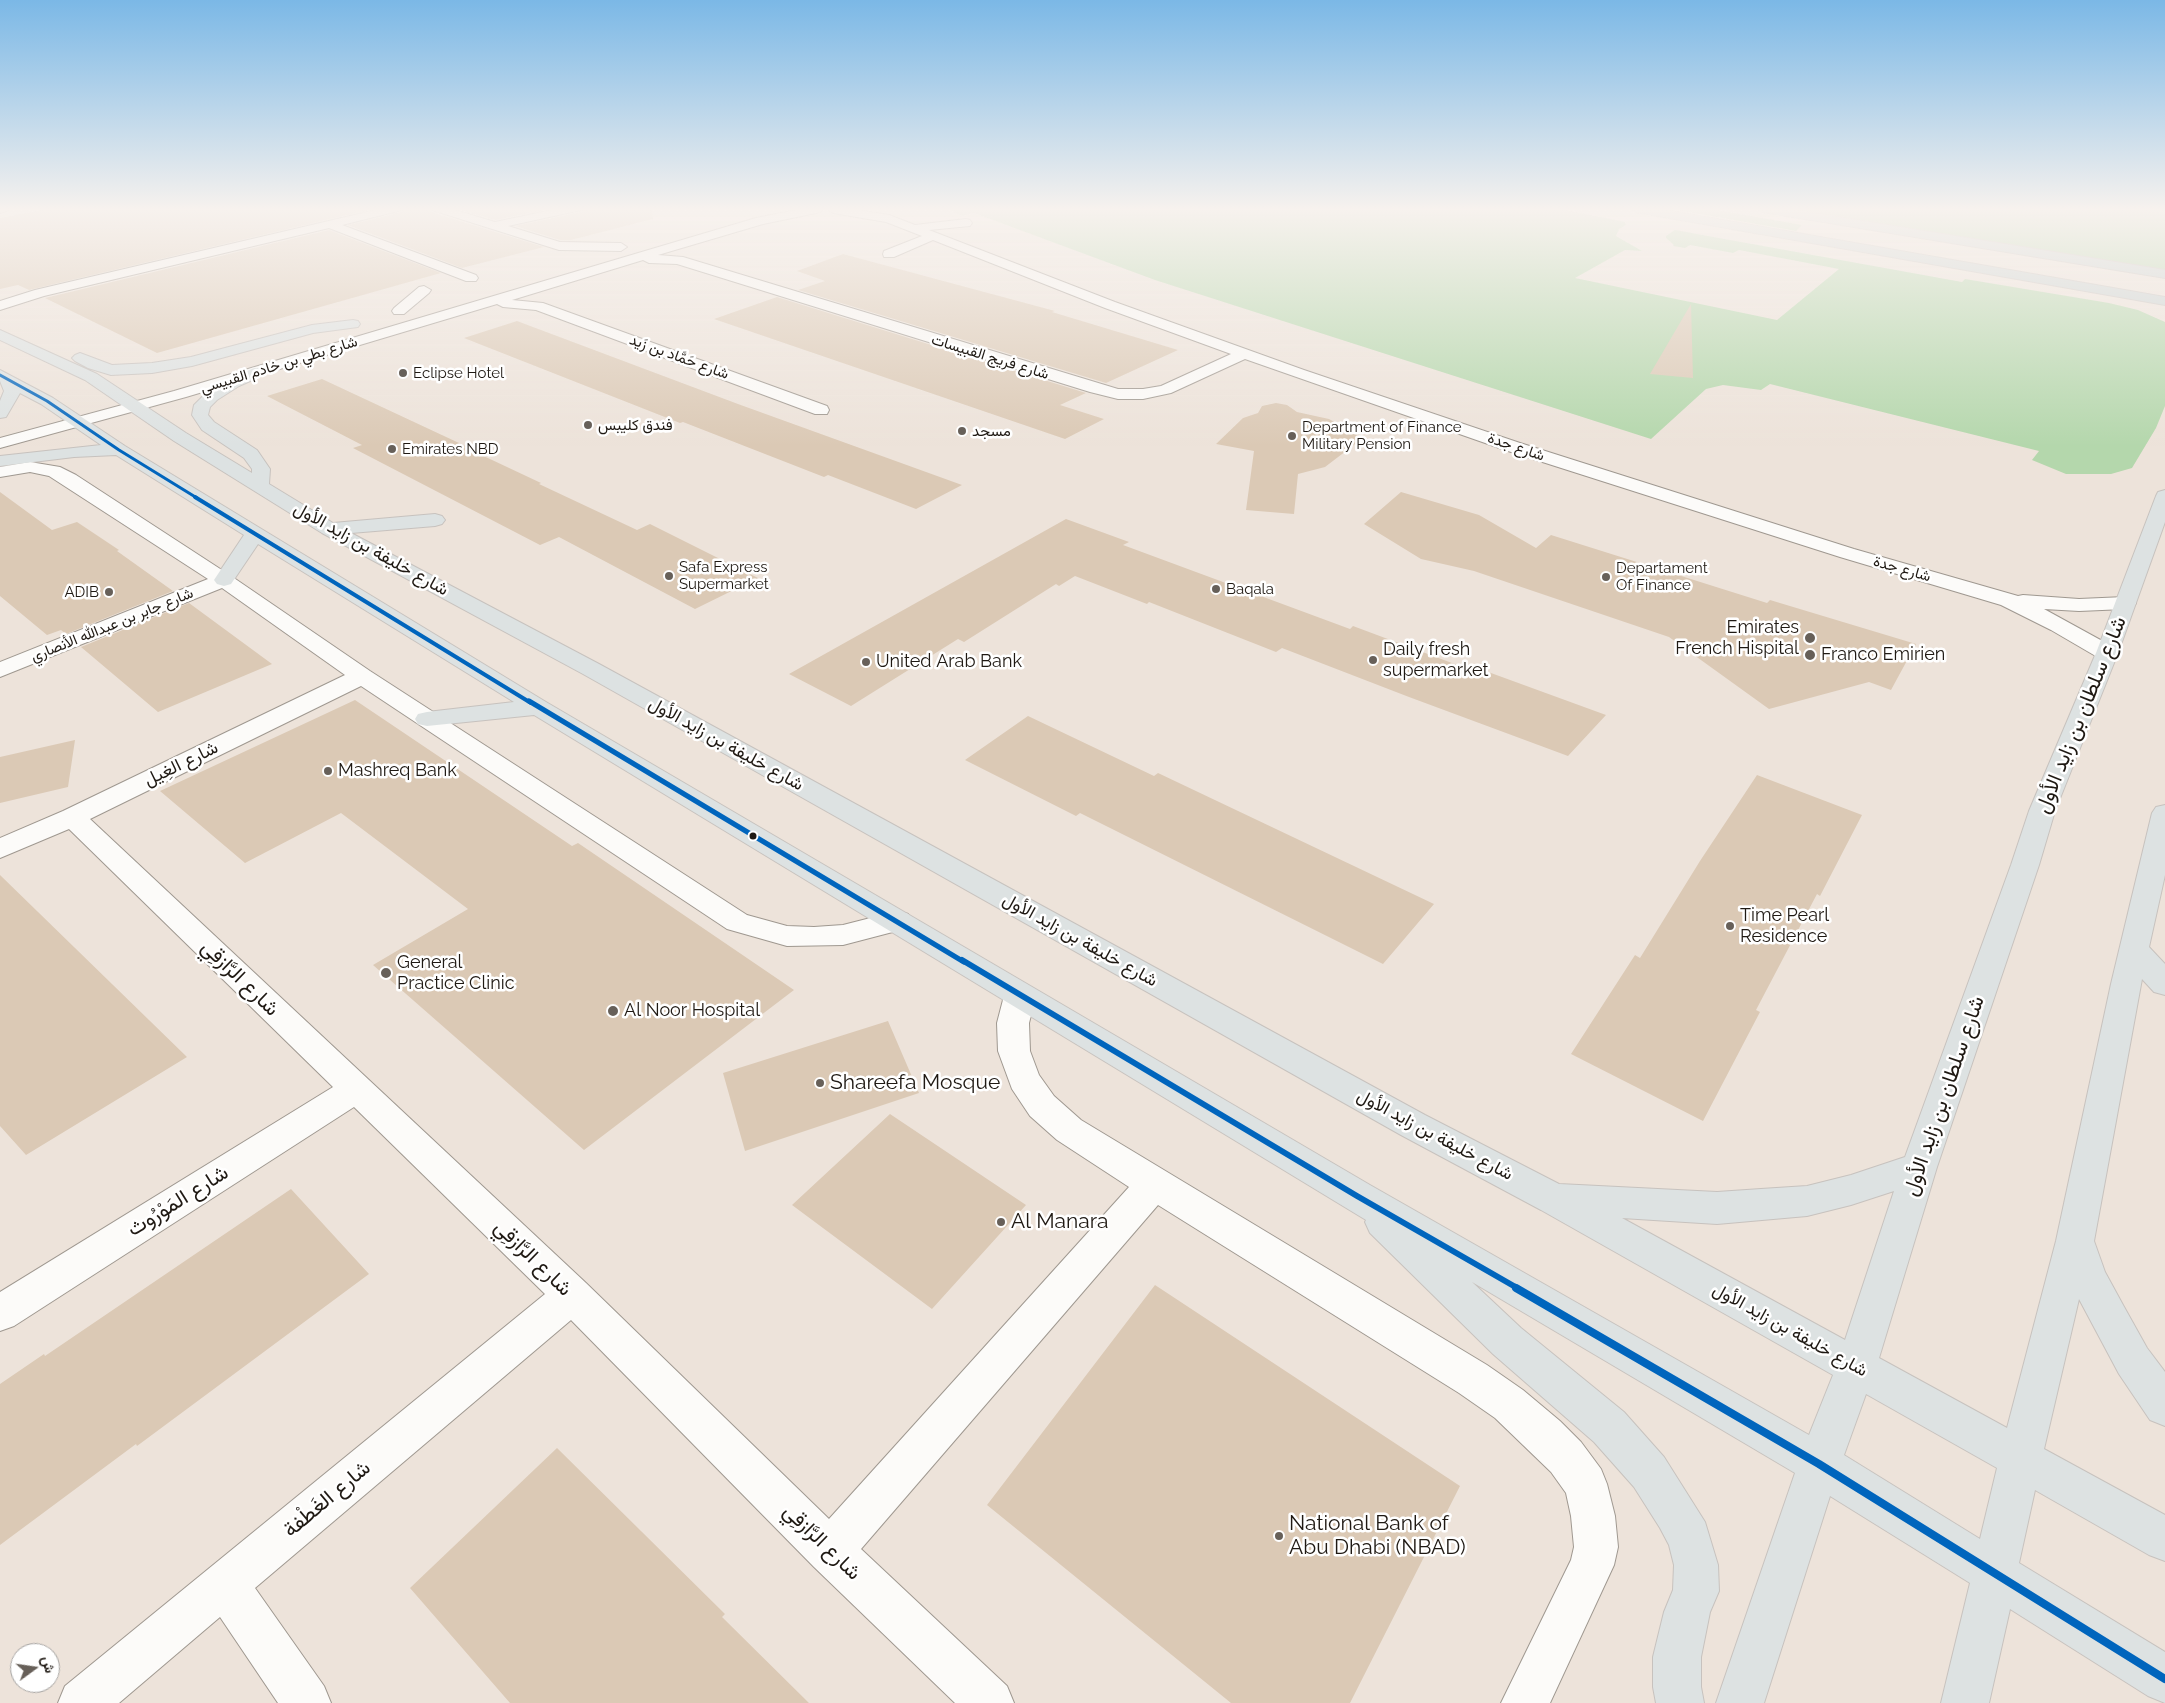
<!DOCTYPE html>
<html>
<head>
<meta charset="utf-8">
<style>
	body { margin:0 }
	#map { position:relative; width:2165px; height:1703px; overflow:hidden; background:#ede3da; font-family:Raleway,Vazirmatn,sans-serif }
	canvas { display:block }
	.north { position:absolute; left:10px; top:1643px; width:50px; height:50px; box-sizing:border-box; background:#fff; border:1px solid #a5a3a1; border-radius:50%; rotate:76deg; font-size:14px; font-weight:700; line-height:20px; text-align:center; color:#1f1913 }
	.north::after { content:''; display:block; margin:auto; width:18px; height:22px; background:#676059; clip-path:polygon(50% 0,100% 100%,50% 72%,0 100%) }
</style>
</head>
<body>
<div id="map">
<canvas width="2165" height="1703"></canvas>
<div class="north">ش</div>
</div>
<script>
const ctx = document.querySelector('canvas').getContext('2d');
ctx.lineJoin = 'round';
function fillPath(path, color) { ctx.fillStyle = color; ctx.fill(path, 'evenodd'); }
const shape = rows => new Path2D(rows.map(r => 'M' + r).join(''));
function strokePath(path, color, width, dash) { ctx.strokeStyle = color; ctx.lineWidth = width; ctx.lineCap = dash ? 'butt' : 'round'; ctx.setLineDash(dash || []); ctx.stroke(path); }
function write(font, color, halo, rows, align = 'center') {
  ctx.font = font + ' Raleway,Vazirmatn,sans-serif'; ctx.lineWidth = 5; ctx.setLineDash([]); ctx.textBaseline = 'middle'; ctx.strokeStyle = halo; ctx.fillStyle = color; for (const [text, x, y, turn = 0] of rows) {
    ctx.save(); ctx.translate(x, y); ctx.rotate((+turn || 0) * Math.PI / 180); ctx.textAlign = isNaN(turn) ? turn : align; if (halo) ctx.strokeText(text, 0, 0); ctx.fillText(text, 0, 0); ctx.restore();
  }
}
const green = shape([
	[946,208,1556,208,1625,222,1626,225,1619,229,1616,236,1642,251,1625,250,1575,278,1777,320,1839,269,1739,250,1733,253,1690,245,1685,248,1673,246,1674,245,1666,238,1666,236,1675,230,1962,282,1965,279,2109,303,2138,310,2165,322,2165,406,2156,428,2132,468,2111,474,2066,474,2032,460,2039,451,1770,384,1761,390,1723,385,1706,389,1651,439,1155,280,974,213,962,216],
	[1666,208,1706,208,1802,225,1796,231],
	[1783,208,2165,208,2165,271,1865,221]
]);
const building = shape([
	[52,208,377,208,29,290,18,285,0,289,0,218],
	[406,208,428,208,431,212,544,247,462,268,348,225,402,212],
	[454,208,554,208,495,220],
	[585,208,652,208,653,219,571,240,560,240,515,226,581,212],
	[329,230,441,273,157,353,45,298],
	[843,254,1055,311,1052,312,1178,350,1106,383,798,290,825,281,797,271],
	[777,297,1086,393,1060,405,1104,419,1065,439,714,319],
	[1691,304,1693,378,1650,374],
	[517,321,738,404,962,485,916,509,828,475,824,477,683,422,680,423,464,338],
	[322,379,474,450,473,451,541,483,539,484,637,530,650,524,758,578,695,609,559,537,540,545,353,448,362,445,267,396],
	[1276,403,1287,405,1297,412,1329,419,1363,438,1325,467,1298,474,1294,514,1246,510,1254,451,1216,444,1243,418,1258,413,1262,406],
	[0,492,52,530,77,522,119,550,117,551,173,591,66,634,61,630,47,635,0,596],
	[1401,492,1479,515,1536,548,1551,535,1767,603,1770,600,1916,644,1891,690,1869,682,1769,709,1669,637,1474,571,1421,559,1364,524],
	[1066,519,1129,542,1123,545,1350,629,1353,626,1476,672,1480,669,1606,715,1568,756,1409,697,1282,648,1276,652,1149,602,1147,604,1075,576,1059,586,1056,584,964,642,958,639,851,706,789,674],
	[189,603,272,664,158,712,81,647],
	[355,700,572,846,578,843,794,990,584,1150,373,965,468,909,341,813,245,863,160,791],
	[1028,716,1154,776,1158,773,1434,904,1383,964,1080,813,1076,816,965,760],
	[75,740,68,787,0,803,0,757],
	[1757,775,1862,815,1820,896,1817,894,1756,1010,1760,1012,1703,1121,1571,1054,1635,955,1640,958,1700,861],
	[0,875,187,1057,26,1155,0,1126],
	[888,1021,919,1093,745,1151,723,1073],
	[890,1114,1026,1205,932,1309,792,1205],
	[291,1189,369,1274,137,1446,136,1444,0,1545,0,1384,44,1354,45,1356],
	[1155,1285,1460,1486,1350,1703,1231,1703,987,1505],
	[557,1448,725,1614,722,1617,809,1703,510,1703,410,1588]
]);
const minor = shape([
	[0,208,11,208,9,210,0,213,0,208],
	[384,208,404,208,402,210,342,225,476,275,478,278,476,281,466,281,329,228,44,296,0,310,0,301,35,290,384,208],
	[430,208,448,208,495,222,562,208,583,208,581,210,508,226,560,242,621,243,627,247,621,251,559,250,432,210,430,208],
	[806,208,823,209,821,212,763,224,658,255,683,257,1118,389,1143,389,1161,386,1231,354,1105,308,933,240,894,257,884,257,883,254,884,251,922,236,886,222,833,213,827,209,846,208,889,215,915,225,966,219,970,220,972,223,970,226,929,230,1115,302,1304,370,1520,443,1854,549,2018,596,2023,595,2079,599,2125,597,2133,598,2136,603,2133,608,2125,609,2079,611,2044,609,2115,648,2118,653,2115,658,2107,660,2099,658,2051,630,2001,605,1840,557,1508,451,1245,359,1171,393,1143,399,1118,399,1090,392,677,264,649,263,643,260,512,300,543,303,827,406,829,410,827,414,815,414,536,310,503,307,497,304,186,397,0,448,0,438,174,391,756,218,806,208],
	[424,286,431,290,429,293,404,314,394,314,392,311,394,308,419,287,424,286],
	[30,462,60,467,76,475,231,576,370,671,747,915,787,926,814,927,843,925,898,911,908,914,913,921,908,928,843,945,787,946,727,929,361,686,90,819,586,1283,829,1519,1129,1187,1057,1140,1030,1116,1012,1089,998,1051,997,1023,1004,996,1009,988,1020,985,1031,988,1036,996,1029,1023,1030,1051,1039,1075,1054,1096,1081,1120,1487,1365,1523,1390,1560,1421,1581,1442,1601,1469,1607,1484,1615,1516,1618,1547,1614,1565,1550,1703,1501,1703,1571,1560,1574,1547,1571,1516,1566,1493,1551,1472,1495,1418,1459,1393,1158,1205,861,1549,1007,1686,1014,1703,955,1703,814,1567,571,1320,255,1588,324,1686,331,1703,278,1703,220,1617,119,1703,58,1703,65,1686,545,1294,354,1107,14,1326,0,1331,0,1292,333,1087,69,829,0,858,0,838,63,811,345,675,222,588,0,677,0,662,208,579,49,476,30,472,0,477,0,467,30,462]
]);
const major = shape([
	[353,320,358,321,360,324,358,327,313,333,192,366,152,373,111,375,88,368,75,361,72,358,75,355,80,353,112,365,152,363,191,357,312,325,353,320],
	[0,330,97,374,186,433,252,473,252,469,244,458,202,430,192,415,194,405,205,394,227,380,254,368,266,368,268,371,266,374,239,386,217,400,210,407,208,415,214,422,257,450,270,469,269,484,333,523,435,514,442,516,445,520,442,524,435,526,351,533,599,664,1425,1115,1559,1184,1717,1192,1761,1189,1807,1186,1851,1175,1905,1157,2011,865,2029,811,2096,653,2156,496,2158,492,2165,490,2165,522,2118,653,2055,811,2039,865,1937,1167,1879,1358,2007,1428,2056,1241,2111,984,2152,813,2156,807,2165,805,2165,875,2149,947,2165,964,2165,995,2154,992,2142,979,2094,1241,2105,1272,2123,1305,2147,1348,2165,1372,2165,1426,2150,1420,2119,1374,2079,1299,2044,1449,2165,1515,2165,1561,2149,1555,2035,1490,2019,1563,2165,1652,2165,1703,2148,1696,2010,1609,1989,1703,1941,1703,1970,1583,1830,1496,1764,1703,1716,1703,1795,1473,1472,1282,1521,1328,1624,1412,1664,1457,1705,1522,1718,1565,1719,1591,1710,1612,1701,1657,1701,1687,1704,1703,1656,1703,1653,1687,1653,1657,1664,1612,1673,1590,1674,1565,1669,1545,1660,1528,1634,1487,1594,1442,1493,1354,1370,1233,1365,1222,1366,1220,534,715,427,726,418,724,415,719,418,714,427,712,514,702,258,544,231,584,224,586,217,584,214,580,244,535,116,455,74,457,0,466,0,456,101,445,41,404,20,393,6,417,0,418,0,401,4,391,0,381,0,370,53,398,125,446,546,702,1370,1185,1809,1435,1833,1375,1541,1210,1401,1135,583,674,322,533,174,441,85,380,0,340,0,330],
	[1894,1191,1845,1340,1622,1218,1717,1224,1807,1216,1851,1205,1894,1191],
	[1866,1394,1997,1468,1980,1539,1844,1455,1866,1394]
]);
const highway = shape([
	[1629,208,1654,208,2165,297,2165,305,1635,212,1629,208],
	[1756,208,1782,208,2165,270,2165,278,1762,212,1756,208]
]);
const bus1Far4 = shape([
	[0,375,47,401,119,450,197,498]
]);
const bus1Far3 = shape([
	[195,497,531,703]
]);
const bus1Far2 = shape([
	[529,701,964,962]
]);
const bus1Far1 = shape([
	[962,960,1357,1196,1519,1289]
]);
const bus1 = shape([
	[1516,1288,1819,1464,2165,1679]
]);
const markers = [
	[403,373,5,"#676059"],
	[588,425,5,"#676059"],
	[962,431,5,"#676059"],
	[1292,436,5,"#676059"],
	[392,449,5,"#676059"],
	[669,576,5,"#676059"],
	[1606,577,5,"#676059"],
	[1216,589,5,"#676059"],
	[109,592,5,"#676059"],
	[1810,638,6,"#676059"],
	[1810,655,6,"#676059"],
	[1373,660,5,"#676059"],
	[866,662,5,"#676059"],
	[328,771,5,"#676059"],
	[753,836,4.5,"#1f1913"],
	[1730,926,5,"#676059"],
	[386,973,6,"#676059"],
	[613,1011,6,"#676059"],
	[820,1083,5,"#676059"],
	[1001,1222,5,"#676059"],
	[1279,1536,5,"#676059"]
];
const farStreetnames = [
	["شارع حَمَّاد بن زَيد",679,357,20],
	["شارع فريج القبيسات",990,357,17],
	["شارع بطي بن خادم القبيسي",279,365,-17],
	["شارع جدة",1516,447,19],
	["شارع جدة",1902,569,16],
	["شارع جابر بن عبدالله الأنصاري",112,625,-22]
];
const farPoinames = [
	["Eclipse Hotel",413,373],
	["فندق كليبس",598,425],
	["Department of Finance",1302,427],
	["Military Pension",1302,444],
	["مسجد",972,431],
	["Emirates NBD",402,449],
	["Safa Express",679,567],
	["Supermarket",679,584],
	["Departament",1616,568],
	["Of Finance",1616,585],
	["Baqala",1226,589],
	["ADIB",99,592,"right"]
];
const streetNames = [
	["شارع خليفة بن زايد الأول",371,549,29],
	["شارع خليفة بن زايد الأول",726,744,29],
	["شارع الغِيل",181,764,-26],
	["شارع خليفة بن زايد الأول",1080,940,29],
	["شارع خليفة بن زايد الأول",1435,1135,28],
	["شارع خليفة بن زايد الأول",1790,1330,29]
];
const poiNames = [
	["Emirates",1799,628,"right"],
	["French Hispital",1799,649,"right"],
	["Daily fresh",1383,650],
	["supermarket",1383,671],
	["Franco Emirien",1821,655],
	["United Arab Bank",876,662],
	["Mashreq Bank",338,771],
	["Time Pearl",1740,916],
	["Residence",1740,937],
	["General",397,963],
	["Practice Clinic",397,984],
	["Al Noor Hospital",624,1011]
];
const nearStreetnames = [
	["شارع سلطان بن زايد الأول",2081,715,-68],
	["شارع الرَّازقِي",240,978,44],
	["شارع سلطان بن زايد الأول",1944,1096,-71],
	["شارع المَوْرُوث",178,1201,-32],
	["شارع الرَّازقِي",533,1258,44],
	["شارع الغَطْفة",327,1499,-40],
	["شارع الرَّازقِي",822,1542,44]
];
const nearPoinames = [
	["Shareefa Mosque",830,1083],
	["Al Manara",1011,1222],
	["National Bank of",1289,1524],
	["Abu Dhabi (NBAD)",1289,1548]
];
fillPath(green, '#b4d7ac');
fillPath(building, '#dbc9b5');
strokePath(minor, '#9f9890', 2);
strokePath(major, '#c7c2be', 2);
strokePath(highway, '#c7c2be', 2);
fillPath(minor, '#fcfbf9');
fillPath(major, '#dde2e2');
fillPath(highway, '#c8d2d2');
strokePath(bus1Far4, '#0065bd', 3);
strokePath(bus1Far3, '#0065bd', 4);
strokePath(bus1Far2, '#0065bd', 5);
strokePath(bus1Far1, '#0065bd', 6);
strokePath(bus1, '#0065bd', 8);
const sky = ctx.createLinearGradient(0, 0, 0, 446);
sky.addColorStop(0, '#7bb8e6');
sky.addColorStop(0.47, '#f7f2ee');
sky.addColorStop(1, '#f7f2ee00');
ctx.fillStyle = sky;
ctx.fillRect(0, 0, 2165, 446);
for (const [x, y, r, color] of markers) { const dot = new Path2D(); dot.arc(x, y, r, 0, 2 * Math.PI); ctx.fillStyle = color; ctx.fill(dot); strokePath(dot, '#fff', 2); }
write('15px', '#1f1913', '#fff', farStreetnames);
write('15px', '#1f1913', '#fff', farPoinames, 'left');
write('18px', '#1f1913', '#fff', streetNames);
write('18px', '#1f1913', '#fff', poiNames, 'left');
write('21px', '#1f1913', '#fff', nearStreetnames);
write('21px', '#1f1913', '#fff', nearPoinames, 'left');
</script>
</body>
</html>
